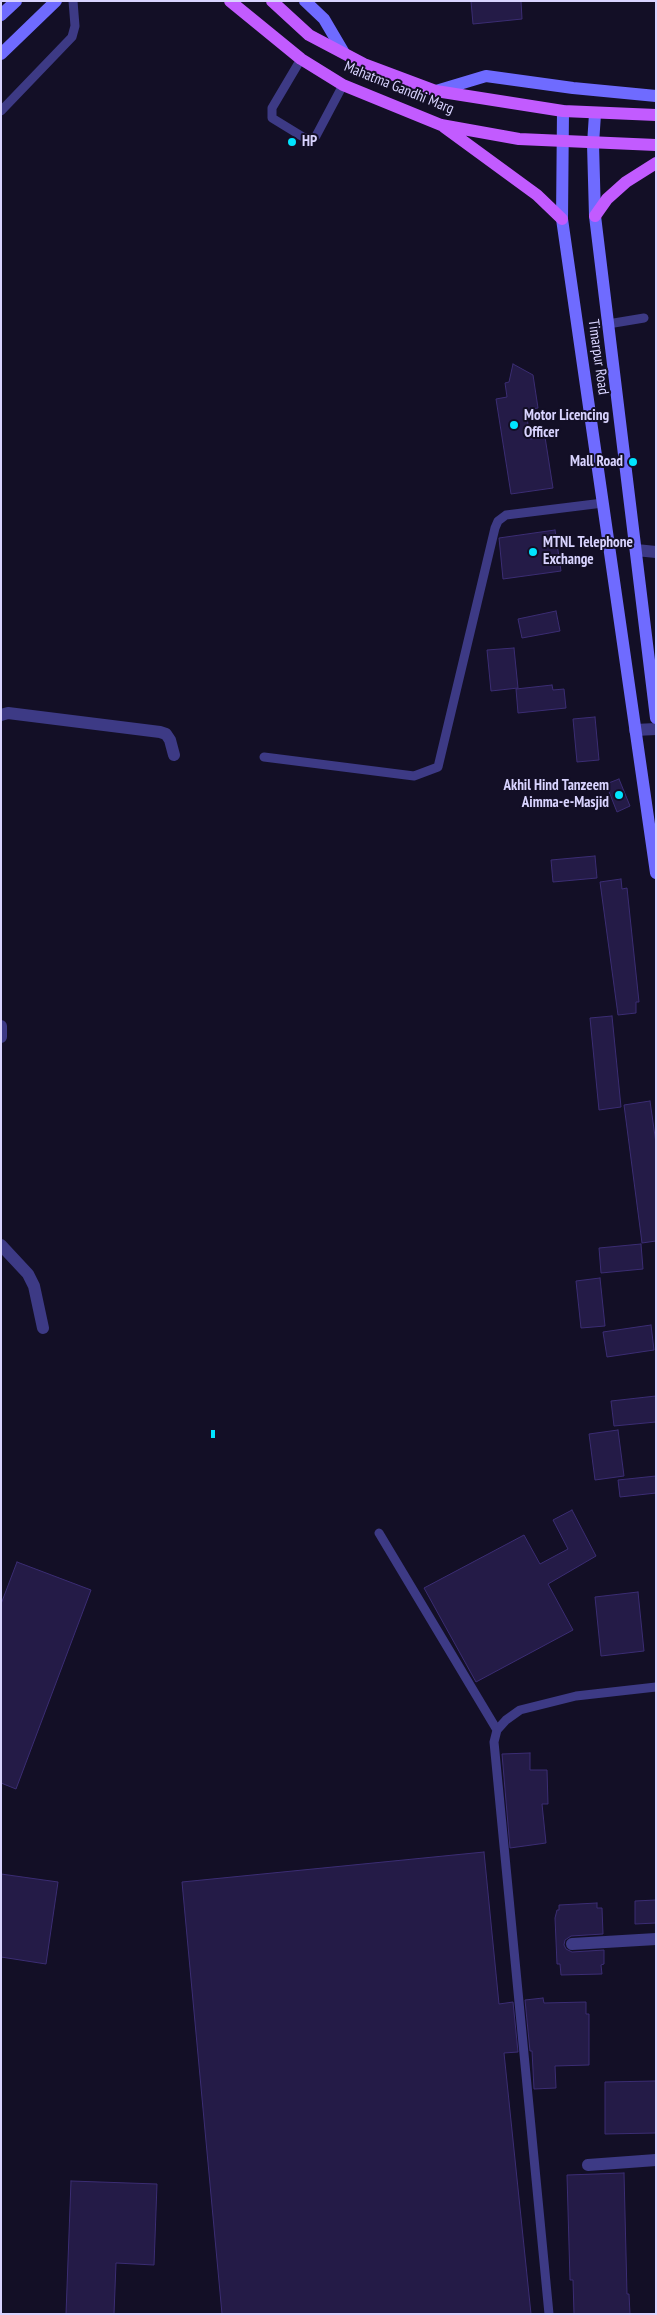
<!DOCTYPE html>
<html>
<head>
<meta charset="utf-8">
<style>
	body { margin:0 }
	#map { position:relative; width:657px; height:2315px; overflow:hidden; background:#130f26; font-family:"PT Sans Narrow",sans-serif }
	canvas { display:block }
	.frame { position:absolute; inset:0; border:2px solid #d9d4ff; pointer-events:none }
</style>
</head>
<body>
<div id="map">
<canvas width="657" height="2315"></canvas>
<div class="frame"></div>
</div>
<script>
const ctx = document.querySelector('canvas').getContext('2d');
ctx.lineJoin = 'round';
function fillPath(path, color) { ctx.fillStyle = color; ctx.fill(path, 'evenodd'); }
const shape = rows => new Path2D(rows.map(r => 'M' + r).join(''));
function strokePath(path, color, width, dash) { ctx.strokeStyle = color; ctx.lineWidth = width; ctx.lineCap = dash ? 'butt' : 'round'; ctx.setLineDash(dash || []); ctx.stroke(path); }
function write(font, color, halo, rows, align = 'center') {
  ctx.font = font + ' "PT Sans Narrow",sans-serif'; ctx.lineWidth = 4; ctx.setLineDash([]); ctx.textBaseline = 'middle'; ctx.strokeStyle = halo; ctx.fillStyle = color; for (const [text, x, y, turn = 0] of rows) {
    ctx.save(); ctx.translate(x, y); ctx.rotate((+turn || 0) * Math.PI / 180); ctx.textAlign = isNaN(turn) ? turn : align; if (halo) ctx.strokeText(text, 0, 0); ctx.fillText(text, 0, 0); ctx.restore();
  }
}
const building = shape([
	[471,1,521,1,522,19,473,24,471,1],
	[513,364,533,375,538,408,526,410,530,439,545,437,553,488,511,494,496,399,507,397,505,383,509,382,513,364],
	[555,530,561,571,503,579,499,538,555,530],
	[556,611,560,631,522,638,518,619,556,611],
	[514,648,518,688,491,691,487,650,514,648],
	[552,685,553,690,564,689,566,708,518,713,516,689,552,685],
	[595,717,599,760,577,762,573,719,595,717],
	[619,779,630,806,617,812,606,784,619,779],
	[595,856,597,878,553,882,551,860,595,856],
	[621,879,622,889,627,888,639,1002,636,1002,636,1013,618,1015,600,882,621,879],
	[612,1016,621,1107,599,1110,590,1018,612,1016],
	[650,1101,656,1143,656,1241,642,1243,624,1105,650,1101],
	[641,1244,643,1269,601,1273,599,1248,641,1244],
	[600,1278,605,1326,581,1328,576,1281,600,1278],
	[651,1325,654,1350,607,1357,603,1332,651,1325],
	[656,1396,656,1422,614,1426,611,1401,656,1396],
	[618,1430,624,1476,595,1480,589,1434,618,1430],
	[656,1476,656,1493,620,1497,618,1480,656,1476],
	[572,1510,596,1556,548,1584,573,1630,476,1682,424,1588,524,1535,540,1564,568,1549,553,1520,572,1510],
	[17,1562,91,1590,16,1789,1,1783,1,1604,17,1562],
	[638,1592,644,1651,601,1656,595,1597,638,1592],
	[530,1753,530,1770,547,1770,548,1804,542,1804,546,1843,510,1848,502,1754,530,1753],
	[484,1852,499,2004,513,2002,518,2052,504,2053,531,2314,222,2314,182,1882,484,1852],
	[1,1874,58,1882,46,1964,1,1957,1,1874],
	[656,1900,656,1923,635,1924,635,1901,656,1900],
	[597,1903,597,1908,602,1908,603,1934,571,1936,565,1940,564,1945,566,1949,572,1952,604,1950,604,1964,601,1965,602,1974,561,1975,560,1964,557,1964,555,1918,557,1910,559,1910,559,1905,597,1903],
	[543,1998,544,2003,586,2002,586,2014,589,2014,589,2065,555,2066,556,2088,534,2089,532,2051,530,2051,525,2000,543,1998],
	[656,2081,656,2133,605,2134,605,2082,656,2081],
	[624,2173,627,2294,629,2294,630,2314,574,2314,573,2280,570,2280,567,2175,624,2173],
	[71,2181,157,2184,154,2265,116,2263,114,2314,66,2314,71,2181]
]);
const lane = shape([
	[301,59,272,108,272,118,303,137,311,139,316,136,343,85],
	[1,111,72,37,75,26,73,1],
	[608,324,644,318],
	[264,757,414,776,438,767,495,528,498,521,506,515,603,503],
	[379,1533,497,1730],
	[549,2314,494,1742,497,1730,506,1720,520,1710,576,1696,656,1687]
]);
const street = shape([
	[636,550,656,552],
	[1,715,8,713,160,732,166,734,170,740,174,755],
	[635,730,656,729],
	[1,1026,1,1037],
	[1,1245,28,1274,34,1286,43,1328],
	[572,1944,656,1939],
	[588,2165,656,2160]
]);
const secondary = shape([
	[305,1,324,19,344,53],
	[1,15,16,1],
	[1,54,56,1],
	[436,91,486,76,573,88,656,96],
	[563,111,562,219,656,873],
	[595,114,593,144,595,216,656,718]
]);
const primary = shape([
	[230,1,301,59,343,85,441,125,519,139,656,145],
	[272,1,309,35,364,64,436,91,563,111,656,115],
	[444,127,537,195,562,219],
	[595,216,607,199,626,182,656,163]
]);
const rail = shape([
	[213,1430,213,1440]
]);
const markers = [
	[292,142,5,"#00e5ff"],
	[514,425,5,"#00e5ff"],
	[633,462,5,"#00e5ff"],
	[533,552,5,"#00e5ff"],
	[619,795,5,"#00e5ff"]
];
const streetNames = [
	["Mahatma Gandhi Marg",399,88,22],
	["Timarpur Road",598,357,82]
];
const poiNames = [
	["HP",302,142],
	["Motor Licencing",524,416],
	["Officer",524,433],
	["Mall Road",623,462,"right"],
	["MTNL Telephone",543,543],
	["Exchange",543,560],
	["Akhil Hind Tanzeem",609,786,"right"],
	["Aimma-e-Masjid",609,803,"right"]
];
fillPath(building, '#241b47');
strokePath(building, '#3b2d73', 1);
strokePath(lane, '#3d3a85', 9);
strokePath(street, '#3d3a85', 12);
strokePath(secondary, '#6f6bff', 12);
strokePath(primary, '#c25bff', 12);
strokePath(rail, '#00e5ff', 4, [8, 6]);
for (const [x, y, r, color] of markers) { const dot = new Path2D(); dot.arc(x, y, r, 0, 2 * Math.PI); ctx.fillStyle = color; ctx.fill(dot); strokePath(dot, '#130f26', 2); }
write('15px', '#d9d4ff', '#130f26', streetNames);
write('bold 15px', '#d9d4ff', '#130f26', poiNames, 'left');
</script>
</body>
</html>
